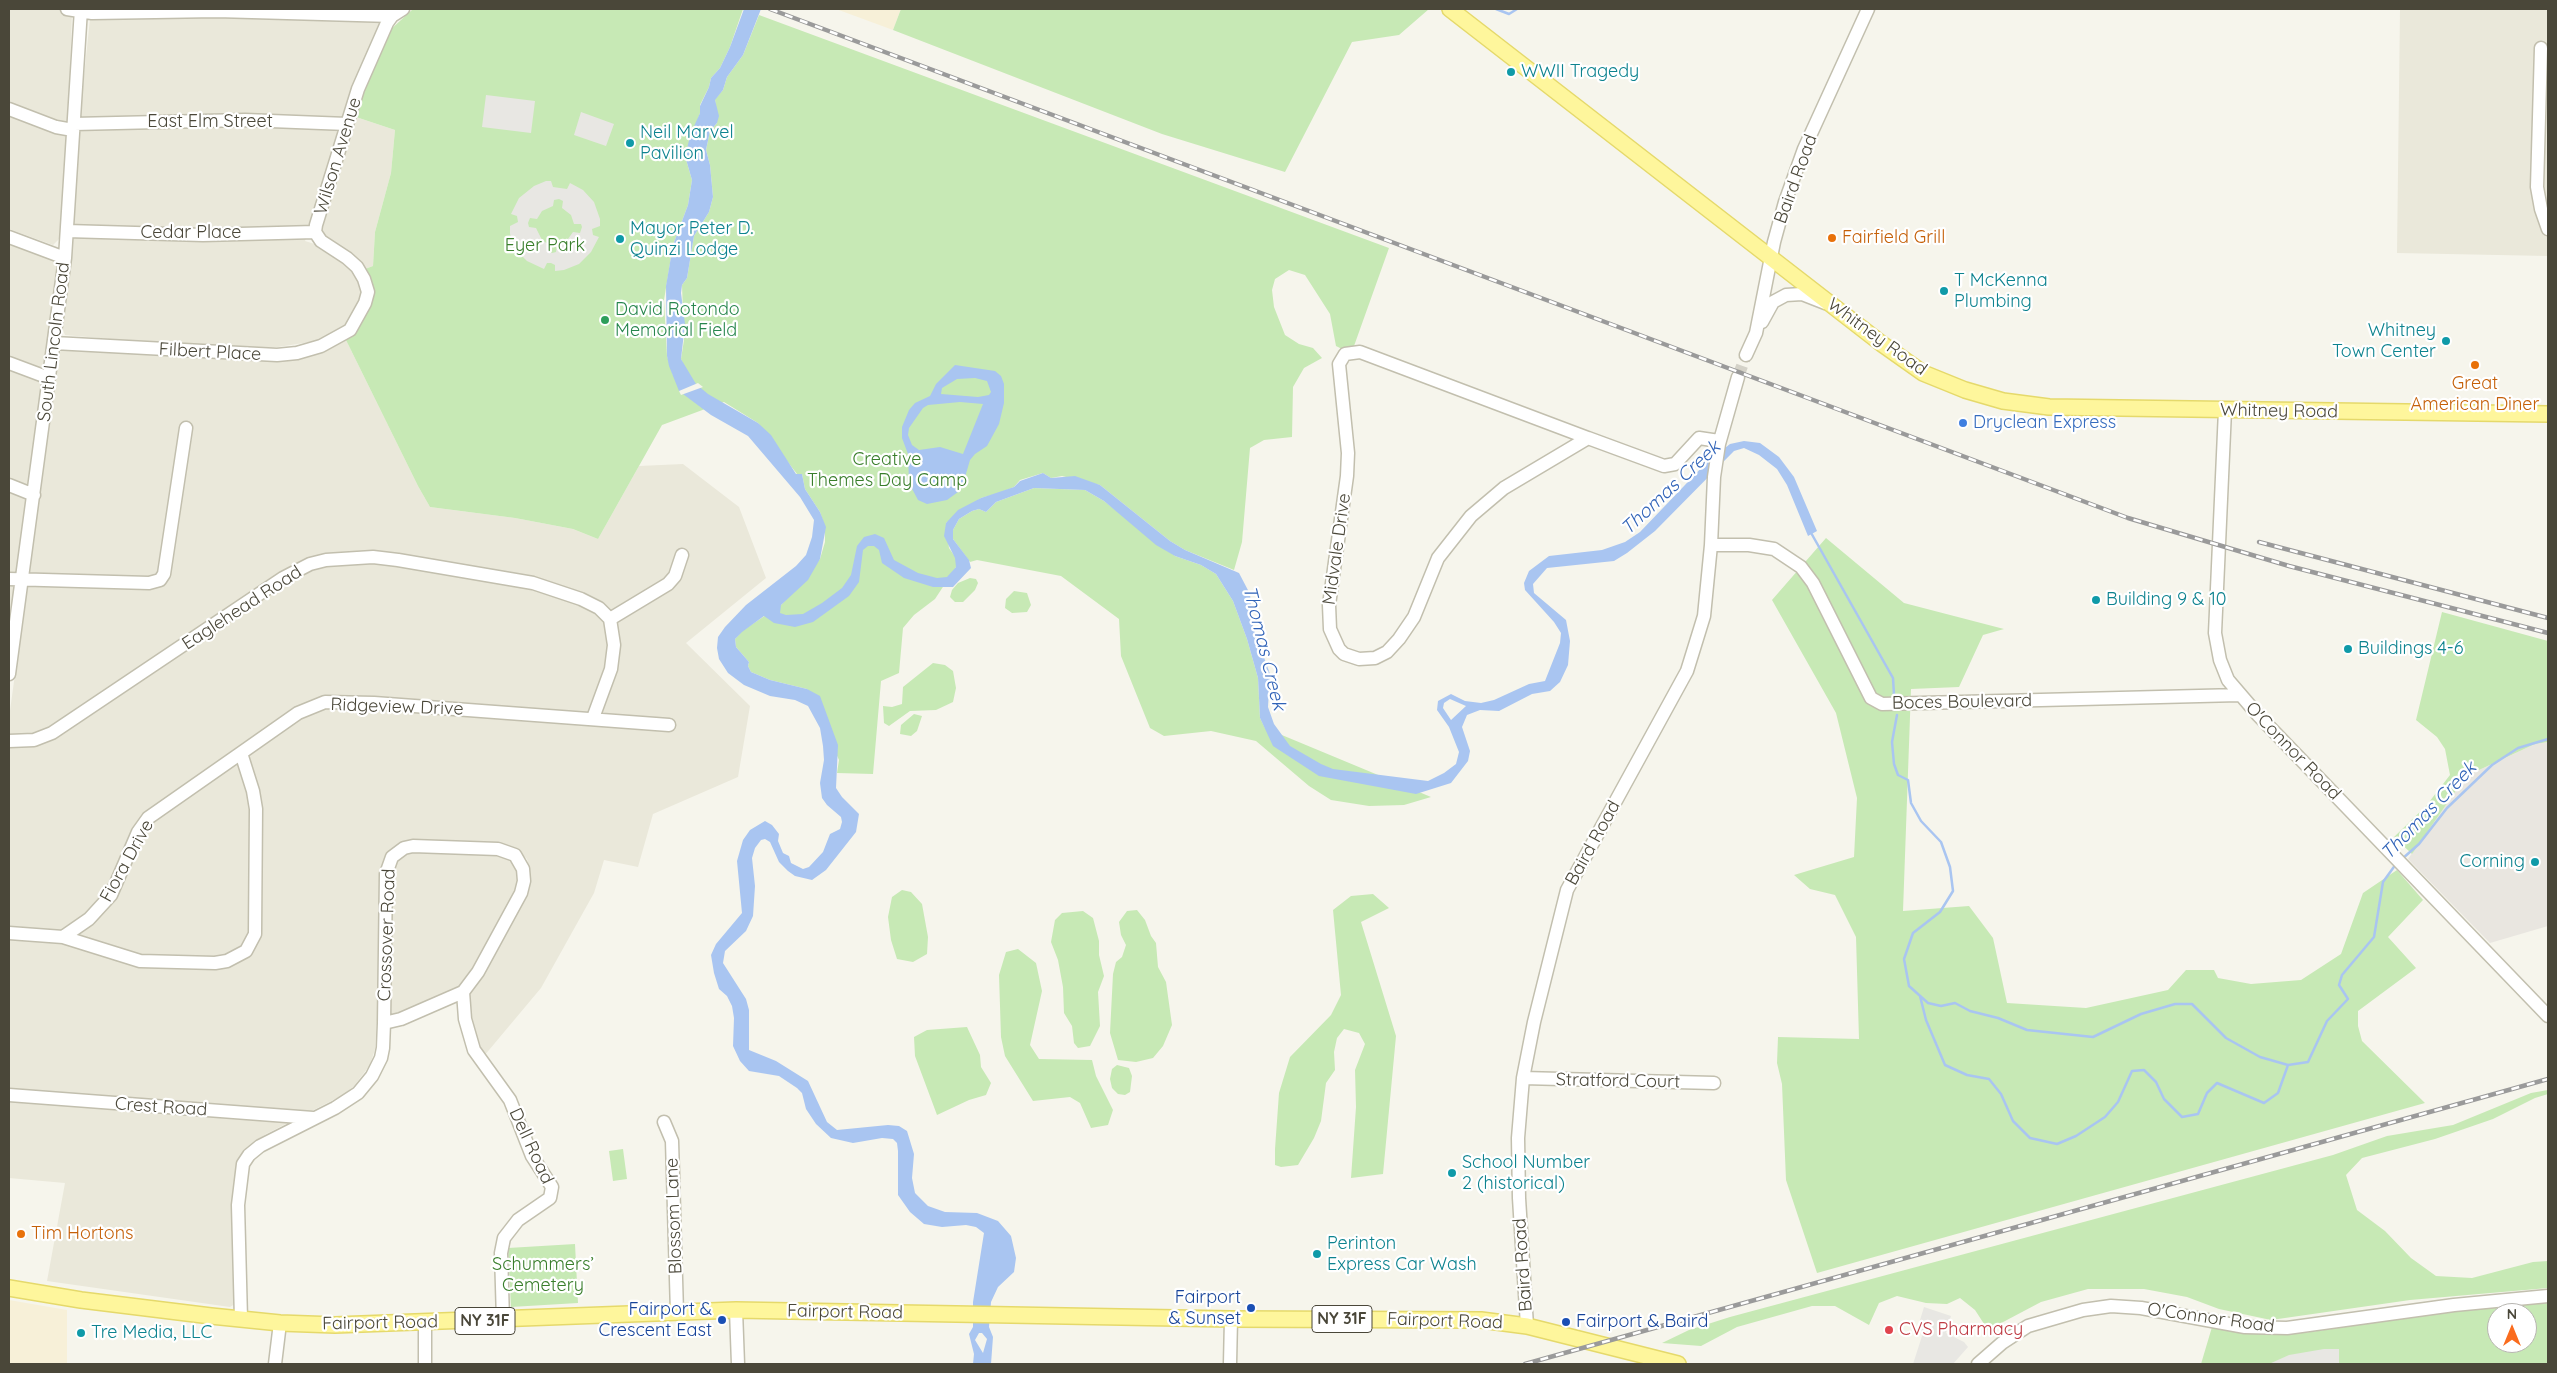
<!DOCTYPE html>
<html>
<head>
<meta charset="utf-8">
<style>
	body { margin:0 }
	#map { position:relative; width:2557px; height:1373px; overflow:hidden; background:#f6f5ec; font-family:Quicksand,sans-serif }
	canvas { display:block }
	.frame { position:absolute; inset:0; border:10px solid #4a4739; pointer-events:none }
	.north { position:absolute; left:2487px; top:1303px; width:50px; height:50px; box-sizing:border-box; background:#fff; border:1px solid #b7b5b0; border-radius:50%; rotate:0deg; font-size:14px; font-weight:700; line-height:20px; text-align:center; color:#4a4739 }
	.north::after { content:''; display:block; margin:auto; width:18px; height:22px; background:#fa6c1e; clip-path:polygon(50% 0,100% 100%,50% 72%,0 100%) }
</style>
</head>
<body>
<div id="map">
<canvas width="2557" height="1373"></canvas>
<div class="frame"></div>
<div class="north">N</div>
</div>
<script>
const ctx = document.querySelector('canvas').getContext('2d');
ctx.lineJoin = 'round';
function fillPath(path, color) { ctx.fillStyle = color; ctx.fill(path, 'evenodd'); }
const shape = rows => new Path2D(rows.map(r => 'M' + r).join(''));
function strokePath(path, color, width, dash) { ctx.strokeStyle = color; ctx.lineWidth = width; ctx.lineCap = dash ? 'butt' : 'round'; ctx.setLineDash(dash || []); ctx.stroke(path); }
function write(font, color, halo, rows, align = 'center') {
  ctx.font = font + ' Quicksand,sans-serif'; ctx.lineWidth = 4.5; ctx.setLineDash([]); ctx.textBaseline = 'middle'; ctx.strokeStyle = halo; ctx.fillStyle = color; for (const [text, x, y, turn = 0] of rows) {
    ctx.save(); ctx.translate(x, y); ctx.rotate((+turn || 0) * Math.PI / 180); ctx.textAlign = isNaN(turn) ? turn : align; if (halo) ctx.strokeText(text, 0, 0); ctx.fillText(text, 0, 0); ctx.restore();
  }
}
const residential = shape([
	[9,9,72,9,70,78,60,238,53,245,9,229],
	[91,9,395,9,305,241,321,246,358,274,364,295,348,323,328,337,310,342,265,349,178,345,65,335,62,328,70,265,81,105],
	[2400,9,2548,9,2548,256,2397,253],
	[353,116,395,130,391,173,375,232,373,266,365,269,326,239,321,225],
	[9,242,53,260,58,269,9,635],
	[345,338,418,486,430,507,515,518,573,529,598,539,639,466,683,464,739,507,766,578,686,643,750,706,738,777,653,814,638,867,604,860,594,893,541,988,484,1056,474,1039,467,996,528,886,530,871,527,859,518,851,507,845,493,843,389,851,375,1049,370,1065,354,1086,343,1095,266,1134,250,1146,240,1158,238,1302,230,1307,47,1281,65,1183,9,1178,9,718,59,353,64,347,263,358],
	[404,851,509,855,520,868,518,890,481,959,462,986,396,1016,389,1015,389,886,393,864]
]);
const commercial = shape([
	[836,9,901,9,893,30],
	[9,1300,67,1310,67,1364,9,1364]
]);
const industrial = shape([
	[2548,742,2548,926,2490,943,2408,859,2466,776,2535,744]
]);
const green = shape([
	[413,9,743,9,730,47,720,68,711,78,709,87,700,105,700,113,685,156,692,180,688,205,673,245,664,300,667,356,673,375,684,366,681,359,684,340,682,285,687,278,694,236,709,212,713,197,710,165,706,150,710,131,717,123,715,99,723,90,727,77,743,55,759,15,1389,248,1354,346,1344,350,1336,346,1330,314,1305,275,1289,270,1275,279,1272,290,1274,307,1285,335,1299,344,1313,348,1322,358,1304,368,1293,387,1292,437,1264,440,1250,448,1242,542,1234,570,1185,550,1170,541,1100,485,1062,476,1051,478,1043,473,1020,480,1014,487,999,493,981,498,946,523,949,548,956,558,956,567,935,599,914,615,903,628,899,673,881,681,873,774,837,773,839,760,807,689,770,680,751,672,748,666,749,662,736,647,735,639,742,631,781,605,790,595,820,559,825,542,825,527,820,512,805,489,802,474,797,474,758,423,724,402,662,425,598,539,573,529,515,518,430,507,418,486,345,338,361,323,371,304,365,269,373,266,375,232,391,173,395,130,353,116,389,31],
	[901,9,1429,9,1399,35,1352,42,1285,172,1162,134,893,30],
	[1034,488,1085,490,1104,501,1175,556,1201,565,1216,574,1233,601,1247,639,1258,678,1260,718,1265,728,1431,797,1404,805,1369,806,1331,800,1309,786,1256,741,1211,731,1164,736,1150,728,1121,656,1119,619,1061,576,977,560,970,562,953,539,953,530,959,519,972,511,979,509,986,512,996,502],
	[1826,538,1904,603,2004,629,1983,635,1959,687,1911,689,1903,911,1969,906,1993,938,2007,1003,2086,1008,2168,990,2186,970,2214,970,2218,978,2251,984,2301,980,2341,954,2363,893,2397,870,2423,900,2388,937,2416,968,2358,1011,2358,1026,2362,1041,2425,1103,1817,1273,1786,1180,1782,1084,1777,1063,1778,1037,1859,1039,1856,937,1835,895,1810,889,1794,875,1854,857,1857,798,1836,713,1772,600],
	[970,578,976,579,978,583,975,590,963,602,955,602,950,597,952,590,958,583],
	[1014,591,1027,593,1031,605,1027,612,1012,613,1005,608,1006,599],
	[2442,612,2548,641,2548,742,2535,744,2466,776,2412,854,2394,837,2426,806,2450,775,2445,749,2437,737,2416,720],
	[933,663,945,665,953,671,956,688,953,702,936,710,910,711,889,726,884,723,883,706,892,707,902,704,903,687],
	[914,714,922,716,917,731,911,736,900,734,901,725],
	[902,890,911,892,922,904,928,937,927,954,913,962,897,959,891,940,888,917,892,897],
	[1373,894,1389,908,1361,922,1396,1036,1383,1174,1351,1178,1356,1107,1355,1070,1365,1044,1359,1033,1344,1029,1337,1038,1334,1052,1335,1070,1326,1083,1321,1121,1314,1138,1298,1165,1281,1167,1275,1165,1275,1149,1279,1093,1290,1057,1331,1015,1341,995,1333,910,1351,896],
	[1137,910,1145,920,1151,936,1156,943,1158,967,1166,982,1172,1025,1163,1046,1153,1058,1136,1062,1118,1060,1110,1033,1113,974,1116,962,1122,957,1126,945,1121,935,1119,922,1127,911],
	[1083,911,1093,918,1099,941,1099,955,1104,976,1098,992,1100,1026,1090,1046,1078,1048,1074,1043,1072,1026,1064,1013,1063,987,1058,960,1051,942,1055,920,1062,913],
	[1018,949,1036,963,1042,991,1030,1045,1039,1059,1092,1060,1096,1076,1113,1110,1108,1125,1091,1128,1080,1103,1070,1097,1033,1101,1005,1056,1001,1037,999,975,1006,952],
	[967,1027,980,1055,981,1067,991,1083,986,1095,969,1100,937,1115,915,1056,914,1037,927,1030],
	[1117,1065,1129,1068,1132,1076,1130,1092,1125,1095,1118,1094,1112,1088,1110,1079,1112,1069],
	[2548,1090,2548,1094,2535,1098,2493,1119,2435,1139,2362,1158,2346,1175,2357,1210,2385,1231,2411,1258,2436,1276,2472,1278,2533,1262,2548,1261,2548,1288,2410,1300,2271,1320,2219,1309,2187,1297,2144,1289,2088,1289,2041,1302,1988,1330,1975,1310,1960,1298,1947,1304,1926,1303,1897,1296,1879,1303,1869,1325,1835,1306,1812,1306,1737,1327,1701,1346,1662,1343,1689,1330,1730,1317,2333,1155,2387,1136,2453,1125,2531,1093],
	[623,1149,627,1179,613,1181,609,1151],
	[575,1244,578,1303,511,1307,508,1248],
	[2548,1303,2548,1364,2201,1364,2212,1327,2258,1334,2304,1333,2453,1311],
	[2497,1313,2527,1313,2527,1343,2497,1343]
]);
const parking = shape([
	[486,95,535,101,531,133,482,127],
	[581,112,614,124,606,146,574,135],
	[546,181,551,181,553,187,567,189,570,183,583,190,594,202,600,219,600,226,592,229,593,235,599,237,591,252,579,264,564,270,555,271,555,265,551,263,547,263,544,269,527,261,518,252,510,234,510,226,518,222,517,216,511,214,519,198,534,186],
	[559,199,563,201,562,208,571,215,574,224,581,224,582,227,580,233,573,232,565,243,557,245,556,252,552,253,548,251,548,244,542,240,536,228,529,227,528,223,530,218,537,219,542,211,553,206,554,200],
	[1924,1307,1951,1316,1946,1333,1964,1342,1968,1347,1953,1364,1913,1364,1923,1333,1917,1330],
	[2324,1349,2339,1349,2339,1364,2269,1364,2289,1355]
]);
const water = shape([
	[744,9,761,9,743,55,727,77,723,90,715,100,719,116,717,123,710,131,706,150,710,165,713,197,709,212,694,236,687,278,682,285,681,293,685,324,681,359,696,384,708,394,758,423,771,435,796,474,802,474,805,489,820,512,826,527,820,559,808,580,781,605,780,613,786,615,803,614,822,603,842,588,851,575,857,546,864,537,875,534,884,538,894,560,918,573,937,578,947,577,956,567,955,558,944,536,946,523,958,510,981,498,1014,487,1020,481,1043,473,1051,478,1075,476,1100,485,1170,541,1185,550,1239,573,1250,594,1253,627,1270,674,1268,707,1274,724,1290,746,1321,764,1333,769,1428,781,1444,773,1456,764,1459,752,1449,727,1437,710,1438,701,1451,694,1465,701,1481,703,1494,700,1529,684,1545,681,1560,643,1561,633,1554,622,1525,590,1524,583,1529,571,1549,556,1602,550,1625,542,1640,532,1706,463,1730,444,1744,441,1760,443,1779,457,1794,477,1817,531,1808,536,1787,485,1777,469,1759,455,1744,448,1734,451,1655,531,1627,553,1614,561,1547,568,1533,584,1534,593,1566,620,1570,641,1568,665,1560,682,1550,691,1532,694,1499,711,1480,710,1467,715,1462,727,1470,751,1468,761,1451,783,1416,794,1319,776,1273,746,1260,718,1258,678,1247,639,1233,601,1216,574,1201,565,1175,556,1156,545,1104,501,1085,490,1034,488,996,502,986,512,979,509,972,511,959,519,953,530,953,539,969,560,971,568,953,587,933,587,904,578,882,563,879,550,874,546,868,546,863,550,859,582,849,596,813,622,795,627,774,623,764,616,742,632,735,639,736,647,749,662,748,666,751,672,770,680,807,689,820,696,838,745,836,788,842,797,859,814,856,832,826,870,812,880,795,876,788,871,779,862,770,842,765,839,761,840,755,848,752,858,755,886,753,916,746,931,725,951,723,963,746,999,749,1010,749,1050,776,1061,808,1081,827,1122,837,1130,888,1125,899,1126,907,1131,914,1154,912,1178,915,1193,928,1206,945,1212,977,1213,998,1221,1011,1236,1016,1258,1014,1272,998,1287,991,1302,989,1327,993,1337,991,1364,973,1364,974,1354,969,1334,973,1327,973,1302,984,1233,976,1227,966,1225,942,1227,924,1224,910,1212,898,1195,898,1151,897,1143,893,1139,882,1138,853,1143,831,1138,816,1124,806,1109,802,1093,797,1088,779,1076,749,1071,740,1061,733,1046,734,1018,732,1006,727,996,719,989,714,973,711,955,716,944,742,913,737,861,743,840,750,830,765,821,772,825,779,834,778,841,783,853,789,856,791,863,803,869,809,867,823,852,830,834,840,829,842,822,841,817,827,805,822,798,820,783,824,760,823,746,820,728,808,706,795,700,770,696,744,685,728,673,719,659,717,648,718,637,725,627,746,605,796,566,806,555,812,537,814,520,800,497,748,436,711,415,679,391,669,366,667,356,666,286,673,245,688,205,692,180,685,156,691,133,700,113,700,106,709,87,711,78,720,68,730,47],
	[1450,699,1466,706,1451,720,1443,708,1444,703],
	[979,1333,982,1333,987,1339,983,1353,975,1340],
	[955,365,995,371,1001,376,1004,384,1004,403,999,424,987,446,975,454,970,460,963,484,958,492,947,500,927,504,918,500,909,483,908,454,902,438,902,427,909,410,915,403,930,396,936,384],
	[975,378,987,381,991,392,989,395,978,397,941,394,942,388,957,379],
	[960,402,983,404,963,454,940,447,919,450,912,445,908,435,909,428,923,408,928,405]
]);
const pier = shape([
	[698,383,703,387,681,395,679,391]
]);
const stream = shape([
	[1496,9,1509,14,1517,9],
	[1810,531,1893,678,1894,695],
	[1897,715,1892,742,1894,764,1898,775,1908,780,1911,803,1921,821,1941,842,1950,867,1953,891,1940,912,1913,933,1904,959,1909,986,1928,1003,1941,1006,1955,1003,1970,1011,1998,1018,2027,1030,2093,1037,2141,1014,2175,1004,2192,1004,2226,1038,2260,1057,2288,1065,2308,1062,2327,1021,2348,999,2339,985,2342,975,2374,937,2383,882,2396,864],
	[2402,859,2419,844,2447,808,2492,765,2518,748,2548,739],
	[1920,996,1926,1020,1945,1065,1967,1075,1989,1079,2001,1094,2013,1121,2030,1138,2057,1144,2076,1136,2105,1117,2118,1102,2132,1071,2144,1070,2156,1082,2164,1099,2182,1117,2198,1114,2207,1093,2217,1083,2264,1103,2278,1093,2288,1065]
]);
const minorTunnel = shape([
	[1738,377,1746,355]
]);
const minor = shape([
	[67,9,92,13,217,11,392,16],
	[2541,48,2537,187,2541,209,2548,229],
	[9,109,56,127,73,130],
	[74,124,245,120,347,124],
	[67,231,203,235,315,232],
	[9,237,65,258],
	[1762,322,1773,302,1786,295,1802,294,1825,303],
	[54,343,277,355,297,353,321,346,350,330,365,303,368,292,364,279,357,267,347,258,321,241,315,232,316,225,358,89,387,23,392,16,403,9],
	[1746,355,1756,333,1774,242,1785,202,1804,149,1868,9],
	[9,363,49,378],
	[2225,410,2215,633,2220,660,2228,680,2258,715,2548,1016],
	[1588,438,1360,352,1345,354,1339,364,1348,453,1347,476,1329,605,1330,629,1339,649,1344,654,1359,659,1375,658,1387,652,1399,639,1414,617,1438,558,1471,516,1504,488,1588,438,1664,466,1675,464,1699,438,1719,441],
	[9,485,34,495],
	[1711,545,1749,545,1774,549,1801,567,1813,583,1871,698,1882,704,2239,695],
	[9,579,149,583,160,580,164,574,186,428],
	[610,619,668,584,675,576,682,555],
	[9,674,65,258,81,9],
	[593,718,611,669,614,645,610,619],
	[9,741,34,740,52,733,283,578,310,564,326,560,373,557,398,560,533,583,581,599,599,608,610,619],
	[9,933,63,937,140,961,215,963,227,961,246,951,255,934,256,809,253,791,241,753,298,713,325,702,374,703,669,725],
	[63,937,89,919,111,895,138,832,148,818,241,753],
	[463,992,465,1019,474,1050,510,1100,532,1156,552,1187,550,1198,518,1220,504,1238,501,1253,503,1320],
	[1523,1078,1714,1083],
	[9,1095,313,1118],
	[664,1122,672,1141,677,1313],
	[736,1310,738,1364],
	[241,1319,238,1205,243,1164,249,1155,260,1146,335,1108,358,1093,372,1076,381,1058,383,1048,384,1023,386,874,392,857,404,848,413,846,498,849,515,855,523,869,524,881,521,893,478,972,463,992,401,1019,384,1023],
	[1527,1326,1519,1198,1518,1138,1523,1078,1534,1022,1567,890,1687,671,1700,629,1704,616,1711,545,1714,477,1719,444,1738,377],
	[275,1364,280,1323],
	[425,1364,425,1323],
	[1230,1364,1231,1319],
	[1978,1364,2002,1343,2028,1326,2083,1310,2111,1306,2141,1308,2245,1327,2287,1328,2454,1305,2548,1296]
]);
const major = shape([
	[1450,9,1882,344,1923,373,1965,390,2003,401,2049,407,2548,414],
	[9,1288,81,1300,211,1316,280,1323,335,1325,736,1310,1231,1319,1481,1320,1527,1326,1678,1364]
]);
const rail = shape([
	[770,9,2128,518,2289,566,2548,633],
	[2259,542,2548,618],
	[1525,1364,2548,1079]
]);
const markers = [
	[1511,72,5,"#0f9aa8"],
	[630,143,5,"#0f9aa8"],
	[1832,238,5,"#e8710a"],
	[620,239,5,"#0f9aa8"],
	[1944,291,5,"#0f9aa8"],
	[605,320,5,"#2e9e5b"],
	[2446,341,5,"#0f9aa8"],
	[2475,365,5,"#e8710a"],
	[1963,423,5,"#3f7fe0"],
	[2096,600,5,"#0f9aa8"],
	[2348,649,5,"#0f9aa8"],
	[2535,862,5,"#0f9aa8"],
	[1452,1173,5,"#0f9aa8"],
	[21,1234,5,"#e8710a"],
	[1317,1254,5,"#0f9aa8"],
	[1251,1308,5,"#1a4fb4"],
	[722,1320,5,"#1a4fb4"],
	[1566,1322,5,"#1a4fb4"],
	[1889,1330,5,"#e0444e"],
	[81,1333,5,"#0f9aa8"]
];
const shields = [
	[1342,1319,60],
	[485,1321,60]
];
const shieldNames = [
	["NY 31F",1342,1319],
	["NY 31F",485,1321]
];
const cultureNames = [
	["WWII Tragedy",1521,72],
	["Neil Marvel",640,133],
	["Pavilion",640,154],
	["Mayor Peter D.",630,229],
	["Quinzi Lodge",630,250],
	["T McKenna",1954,281],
	["Plumbing",1954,302],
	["Whitney",2436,331,"right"],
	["Town Center",2436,352,"right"],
	["Building 9 & 10",2106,600],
	["Buildings 4-6",2358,649],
	["Corning",2525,862,"right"],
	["School Number",1462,1163],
	["2 (historical)",1462,1184],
	["Perinton",1327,1244],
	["Express Car Wash",1327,1265],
	["Tre Media, LLC",91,1333]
];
const streetNames = [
	["East Elm Street",210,122],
	["Wilson Avenue",338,156,-73],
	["Baird Road",1796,179,-70],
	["Cedar Place",191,233],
	["Whitney Road",1877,337,36],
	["South Lincoln Road",54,342,-83],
	["Filbert Place",210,352,3],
	["Whitney Road",2279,411,1],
	["Midvale Drive",1337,549,-82],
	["Eaglehead Road",242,608,-33],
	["Boces Boulevard",1962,702,-1],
	["Ridgeview Drive",397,707,2],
	["O'Connor Road",2293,751,46],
	["Baird Road",1593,843,-61],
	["Fiora Drive",127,861,-61],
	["Crossover Road",387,935,-88],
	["Stratford Court",1618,1081,1],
	["Crest Road",161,1107,4],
	["Dell Road",531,1146,65],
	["Blossom Lane",674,1216,-92],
	["Baird Road",1523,1265,-94],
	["Fairport Road",845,1312,1],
	["O'Connor Road",2211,1318,8],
	["Fairport Road",1445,1321,2],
	["Fairport Road",380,1323,-1]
];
const foodNames = [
	["Fairfield Grill",1842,238],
	["Great",2475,384,"center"],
	["American Diner",2475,405,"center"],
	["Tim Hortons",31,1234]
];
const parkNames = [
	["Eyer Park",545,246],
	["Creative",887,460],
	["Themes Day Camp",887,481],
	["Schummers’",543,1265],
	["Cemetery",543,1286]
];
const leisureNames = [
	["David Rotondo",615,310],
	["Memorial Field",615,331]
];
const shopNames = [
	["Dryclean Express",1973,423]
];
const transitNames = [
	["Fairport",1241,1298],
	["& Sunset",1241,1319],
	["Fairport &",712,1310],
	["Crescent East",712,1331],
	["Fairport & Baird",1576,1322,"left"]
];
const healthNames = [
	["CVS Pharmacy",1899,1330]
];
const waterNames = [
	["Thomas Creek",1671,488,-43],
	["Thomas Creek",1264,648,76],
	["Thomas Creek",2429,811,-46]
];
fillPath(residential, '#eae8da');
fillPath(commercial, '#f7f0d8');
fillPath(industrial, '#e9e6e0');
fillPath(green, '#c7e9b5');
fillPath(parking, '#e8e7e3');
fillPath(water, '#a9c5f1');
fillPath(pier, '#f6f5ec');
strokePath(stream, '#a9c5f1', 2.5);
strokePath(minorTunnel, '#d4d2c8', 12, [12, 6]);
strokePath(minor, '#c2bfae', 15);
strokePath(major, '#e5d96b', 18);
strokePath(minor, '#fff', 12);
strokePath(major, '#fef69c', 15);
strokePath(rail, '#9a9a9a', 4.5);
strokePath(rail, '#fff', 2.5, [8]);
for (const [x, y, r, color] of markers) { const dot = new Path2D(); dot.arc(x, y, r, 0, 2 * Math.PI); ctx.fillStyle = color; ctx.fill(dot); strokePath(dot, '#fff', 2); }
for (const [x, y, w] of shields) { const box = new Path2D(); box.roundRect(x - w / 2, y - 13.5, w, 27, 4); ctx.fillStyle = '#fff'; ctx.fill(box); strokePath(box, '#4a4739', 1); }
write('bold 16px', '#4a4739', null, shieldNames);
write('18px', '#0d838f', '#fff', cultureNames, 'left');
write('18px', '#4a4739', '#fff', streetNames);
write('18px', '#c56008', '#fff', foodNames, 'left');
write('18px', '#397e2b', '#fff', parkNames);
write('18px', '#27864d', '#fff', leisureNames, 'left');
write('18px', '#366cbe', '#fff', shopNames, 'left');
write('18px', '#164399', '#fff', transitNames, 'right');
write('18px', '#be3a42', '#fff', healthNames, 'left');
write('italic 19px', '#3063b8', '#fff', waterNames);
</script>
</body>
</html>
